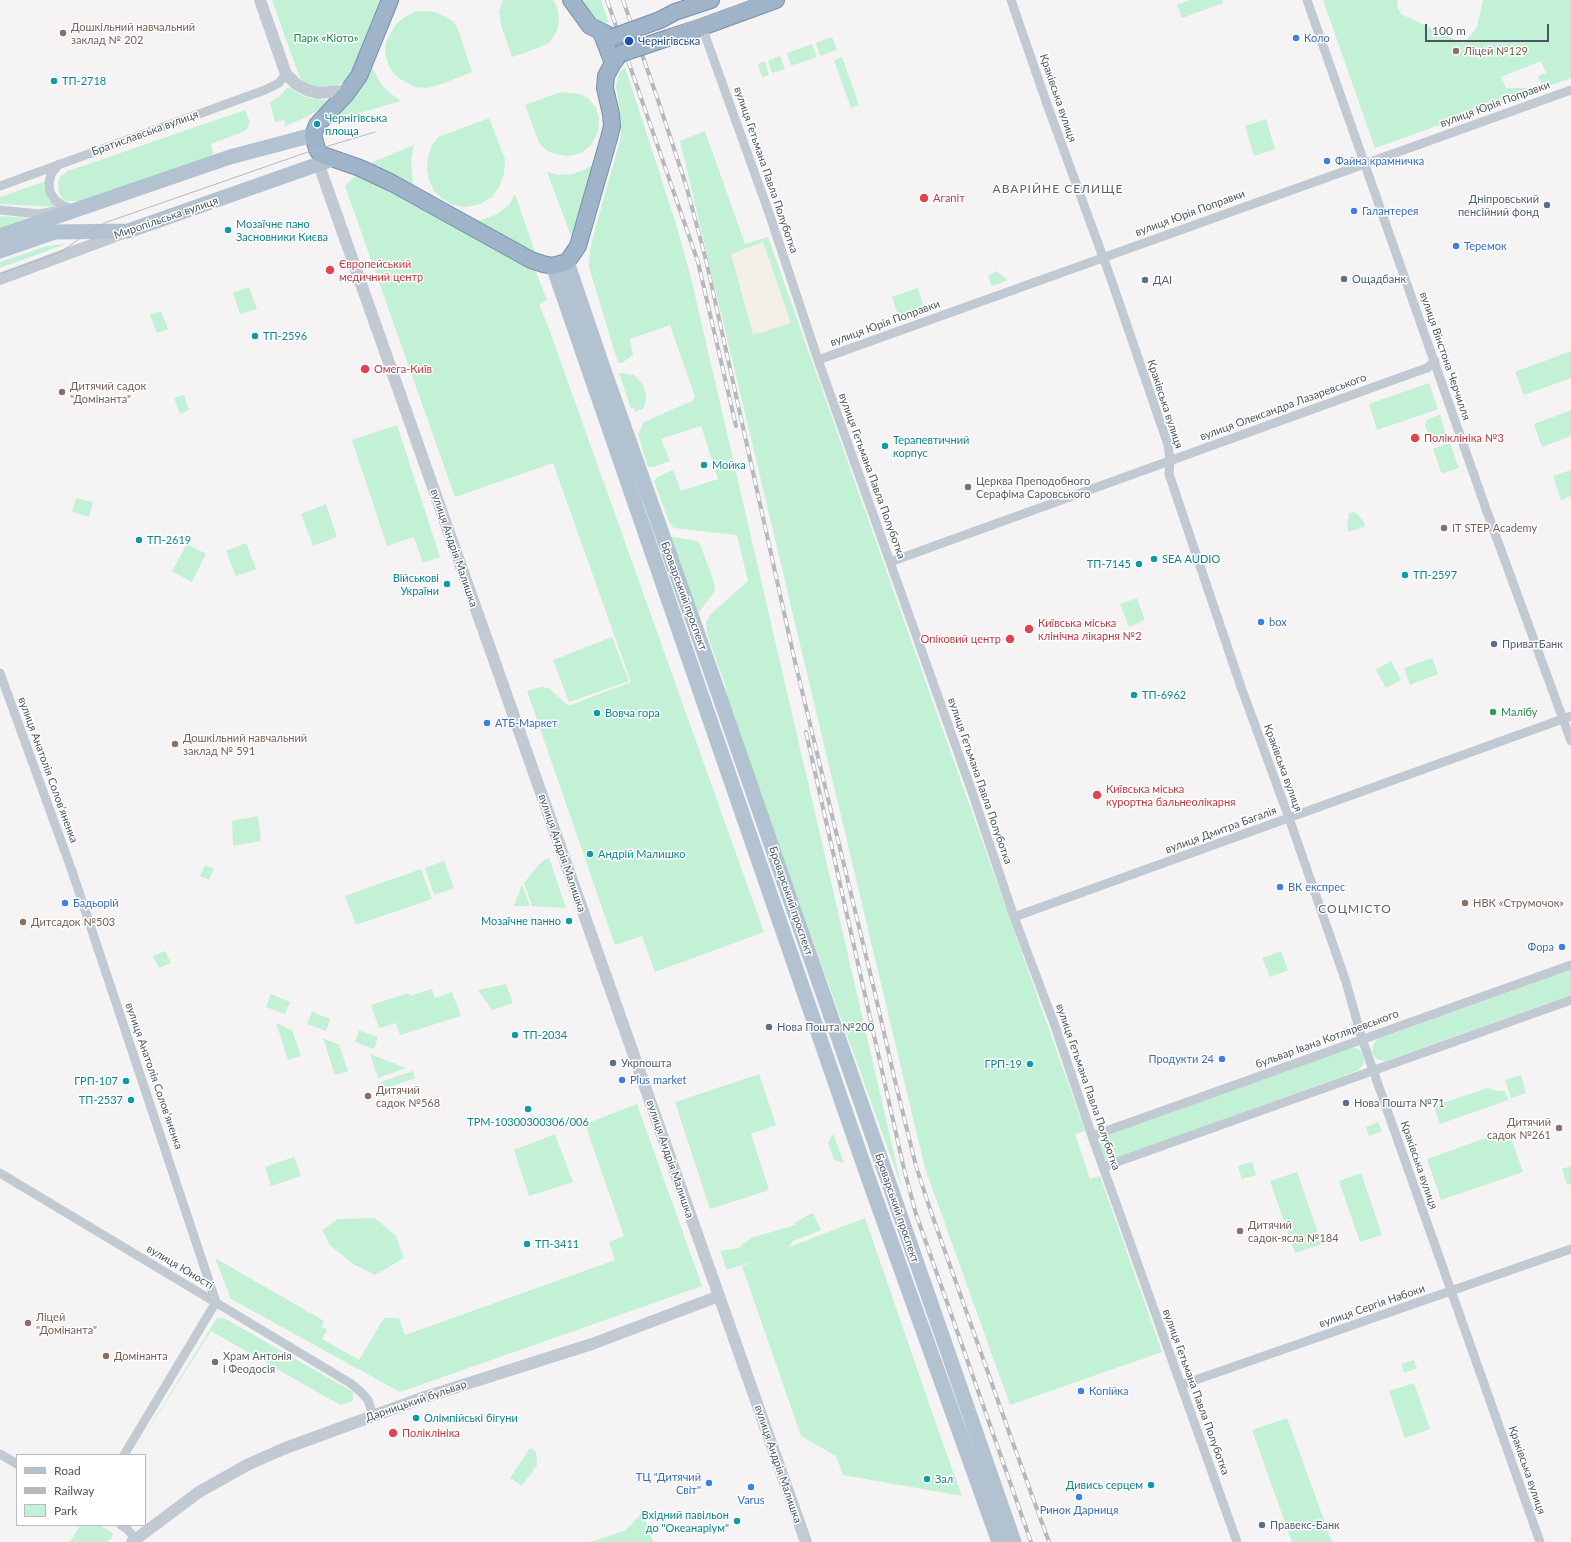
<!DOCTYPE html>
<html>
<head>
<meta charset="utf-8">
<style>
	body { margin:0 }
	#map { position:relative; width:1571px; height:1542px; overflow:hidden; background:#f5f3f3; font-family:Lato,sans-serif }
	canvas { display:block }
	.legend { position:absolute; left:16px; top:1454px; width:130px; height:72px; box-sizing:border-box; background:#fff; border:1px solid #b7bbc0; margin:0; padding:5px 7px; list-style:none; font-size:12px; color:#4a5661 }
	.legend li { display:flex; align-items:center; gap:8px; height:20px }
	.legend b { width:20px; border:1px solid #b7bbc0 }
	.scale { position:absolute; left:1425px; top:24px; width:124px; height:18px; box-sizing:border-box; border:2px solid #4a5661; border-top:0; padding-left:5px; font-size:12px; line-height:14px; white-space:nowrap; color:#4a5661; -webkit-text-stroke:3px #fff; paint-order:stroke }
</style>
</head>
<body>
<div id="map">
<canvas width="1571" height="1542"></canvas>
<ul class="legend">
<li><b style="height:5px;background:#b3c2d1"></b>Road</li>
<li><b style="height:5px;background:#b5b8bd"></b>Railway</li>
<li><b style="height:11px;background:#c3f1d5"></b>Park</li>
</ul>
<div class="scale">100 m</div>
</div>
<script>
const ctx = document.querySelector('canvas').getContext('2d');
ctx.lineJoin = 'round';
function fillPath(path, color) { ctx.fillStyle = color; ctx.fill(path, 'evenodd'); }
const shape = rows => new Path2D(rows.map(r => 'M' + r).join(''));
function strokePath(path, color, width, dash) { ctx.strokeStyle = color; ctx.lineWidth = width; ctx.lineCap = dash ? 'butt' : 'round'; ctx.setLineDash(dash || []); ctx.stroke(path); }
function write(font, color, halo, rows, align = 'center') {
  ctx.font = font + ' Lato,sans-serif'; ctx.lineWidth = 3; ctx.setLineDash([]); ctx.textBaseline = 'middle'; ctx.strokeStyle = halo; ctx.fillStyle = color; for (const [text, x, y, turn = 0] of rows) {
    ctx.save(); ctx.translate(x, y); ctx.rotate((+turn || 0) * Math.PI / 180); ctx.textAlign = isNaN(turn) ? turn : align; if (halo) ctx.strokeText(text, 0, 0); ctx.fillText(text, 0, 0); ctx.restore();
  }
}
const green = shape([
	[272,0,383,0,351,75,342,83,332,87,321,88,311,86,302,82,298,73],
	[503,0,553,0,557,6,559,19,557,31,549,43,525,53,512,57,501,25,499,12],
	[582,0,601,0,609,23,604,24,596,19,591,15],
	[1190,0,1222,0,1223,3,1182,18,1177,5],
	[1323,0,1398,0,1397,7,1401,14,1462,43,1465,42,1477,27,1483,0,1571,0,1571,78,1543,88,1538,76,1546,73,1541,61,1501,77,1506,88,1526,88,1529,93,1375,148],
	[425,11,435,12,453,21,458,29,472,72,442,84,426,88,415,87,400,79,394,74,389,66,385,53,386,42,396,24,405,17,415,12],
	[832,37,837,50,820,56,816,43],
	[812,44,817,57,791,66,787,53],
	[780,56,785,69,772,73,768,61],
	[842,57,859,105,851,108,834,60],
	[765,61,769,75,762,77,758,64],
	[370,67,372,67,381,84,390,93,401,101,356,114,328,120],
	[625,67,676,224,691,278,902,1188,726,699,726,688,707,633,706,622,711,614,748,581,737,535,674,528,669,522,654,481,657,477,673,470,681,491,718,479,701,426,661,439,670,461,653,467,648,467,638,434,644,422,692,401,695,397,670,325,630,339,633,355,622,363,618,363,589,267,590,251,593,237,621,137,620,113,616,85,619,73],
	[288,87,303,96,313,99,331,100,314,113,286,126,284,120,275,122,270,102,280,96],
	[561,92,580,94,588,98,596,108,599,119,598,132,591,145,581,153,569,156,555,154,546,150,539,143,525,105],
	[245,110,250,122,247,128,245,131,211,144,213,155,82,201,68,201,63,199,59,193,58,183,60,177,68,171],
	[489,118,505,159,504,174,499,187,492,197,480,204,466,207,453,205,443,199,434,191,429,180,427,169,428,157,431,147,438,137],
	[1266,119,1275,149,1254,156,1245,126],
	[705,131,745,244,768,237,1085,1131,1075,1134,1090,1179,1100,1176,1162,1352,1010,1405,925,1168,680,141],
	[414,145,411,161,413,183,410,186,368,164],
	[592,165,596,167,573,241,547,172,560,175,573,174,586,169],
	[358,176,364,176,530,266,536,272,547,300,539,304,548,326,764,932,655,972,642,936,615,945,527,691,541,687,549,688,566,704,571,705,631,682,553,463,455,497,345,186,353,178],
	[46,181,48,196,56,207,0,204,0,197],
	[515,194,536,255,478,221,497,214,509,205],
	[0,216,29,218,0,229],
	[65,244,55,248,0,268,0,262,47,246],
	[996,271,1008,280,992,286,988,276],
	[249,287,257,309,240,314,233,293],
	[918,288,924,307,898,315,892,297],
	[161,311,168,329,157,333,150,315],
	[1571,351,1571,378,1524,395,1515,372],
	[619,373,634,375,643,384,646,396,645,405,643,409,635,412,634,408,631,409],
	[1429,383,1438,409,1377,430,1369,404],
	[184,395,189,410,180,414,174,398],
	[1571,410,1571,436,1542,447,1534,424],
	[1440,414,1447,439,1431,444,1425,425,1427,420],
	[397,425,440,557,423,563,414,537,387,546,352,440],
	[1450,443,1459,468,1444,473,1441,472,1433,449],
	[1571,470,1571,496,1561,500,1553,476],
	[76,498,93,502,89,517,72,512],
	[326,504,337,537,313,546,301,514],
	[1355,512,1363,521,1365,526,1349,532,1347,526,1349,513],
	[668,536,697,541,700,544,715,585,714,592,697,615],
	[246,543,256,569,236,576,226,551],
	[187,544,206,554,192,582,172,571],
	[1137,598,1145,620,1129,627,1120,604],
	[612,637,629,681,569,702,553,660],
	[1432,658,1438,674,1410,685,1404,668],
	[1391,661,1401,680,1386,688,1376,670],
	[258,816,261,841,233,846,232,821],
	[549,858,566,908,532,906,524,883,542,861],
	[444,861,454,888,434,895,425,868],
	[205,865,214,869,209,880,200,876],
	[421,869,432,899,356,925,345,896],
	[522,885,530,906,514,906],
	[165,951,171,963,159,968,153,956],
	[1281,951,1288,970,1270,977,1262,958],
	[1571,970,1571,995,1385,1061,1377,1059,1372,1053,1373,1045,1378,1039],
	[506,984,513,1003,492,1010,478,990],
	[432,989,435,998,452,992,461,1016,400,1035,396,1023,379,1028,371,1005,409,993,410,996],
	[271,994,290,1002,285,1014,266,1007],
	[312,1012,330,1019,326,1031,307,1024],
	[276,1023,292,1030,301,1056,288,1060],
	[359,1030,378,1037,374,1049,355,1042],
	[323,1038,339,1045,348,1071,335,1075],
	[1351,1047,1359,1049,1363,1056,1364,1063,1359,1070,1112,1160,1107,1160,1104,1158,1099,1143,1101,1137],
	[370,1054,406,1068,378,1078],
	[413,1071,415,1078,382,1090,380,1082],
	[759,1074,776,1125,751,1134,769,1190,710,1209,675,1102],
	[1521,1075,1526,1093,1511,1098,1505,1080],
	[1488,1088,1496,1091,1505,1091,1508,1100,1440,1124,1434,1106],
	[637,1104,702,1286,400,1392,231,1299,215,1258,324,1321,321,1326,327,1330,322,1339,359,1360,384,1318,399,1318,405,1335,615,1260,609,1242,624,1236,585,1124],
	[1378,1122,1382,1131,1369,1136,1366,1127],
	[1508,1130,1523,1172,1441,1200,1427,1159],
	[555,1134,573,1182,529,1196,514,1150],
	[833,1134,844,1163,834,1160,828,1143],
	[294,1157,301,1176,271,1186,265,1167],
	[1252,1162,1256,1175,1242,1179,1238,1166],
	[1571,1166,1571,1184,1567,1185,1562,1169],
	[1297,1172,1322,1244,1295,1253,1270,1181],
	[1361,1173,1382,1235,1360,1242,1339,1181],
	[813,1213,821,1230,793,1241,790,1246,784,1249,865,1218,942,1441,962,1496,843,1475,836,1456,801,1436,742,1266,759,1259,727,1270,720,1251,739,1248,744,1243,754,1237,796,1225,795,1222],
	[375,1218,396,1236,404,1258,375,1275,353,1264,330,1245,322,1230,338,1219],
	[217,1318,224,1318,353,1392,353,1401,340,1405,211,1331,132,1455],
	[1414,1360,1417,1368,1404,1373,1401,1364],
	[1414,1383,1430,1429,1405,1438,1389,1391],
	[1287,1418,1332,1542,1292,1542,1252,1430],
	[530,1448,536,1452,537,1465,522,1486,510,1478],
	[641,1508,653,1542,591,1542,626,1530,640,1515],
	[80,1525,99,1525,113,1533,112,1538,107,1542,70,1542]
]);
const sand = shape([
	[763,242,791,323,753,335,731,254]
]);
const minor = shape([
	[1011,0,1048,107,1110,276,1168,445,1170,461,1169,474,1241,687,1289,818,1346,982,1362,1039,1540,1542],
	[1307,0,1486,509,1571,741],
	[702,27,769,213,818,360,971,789,1014,917,1055,1026,1092,1136,1237,1542],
	[59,164,51,174,49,183,50,192,55,200,62,205,75,210],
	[0,186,265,90,279,83,286,74],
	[0,210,39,214,55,211],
	[818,360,1571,90],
	[890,562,1421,370,1427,368,1435,361],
	[0,673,72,871,216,1302],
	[1014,917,1571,716],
	[1092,1136,1571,965],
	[1103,1167,1571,1000],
	[0,1173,350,1383,361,1392,368,1400,373,1415],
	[1181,1385,1571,1249],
	[0,1454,17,1464],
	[124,1455,216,1302],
	[121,1525,127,1529,136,1539]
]);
const tertiary = shape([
	[260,0,286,74,296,84,307,90,318,93,342,91,352,86],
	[319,165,806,1542],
	[0,279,121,234],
	[132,1542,199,1492,247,1465,283,1449,422,1398,592,1344,719,1296]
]);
const primary = shape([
	[0,236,230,157,313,135],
	[0,251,55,232,128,231,333,159],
	[567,262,602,365,695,626,1014,1542],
	[553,266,869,1180,999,1542]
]);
const trunk = shape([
	[390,0,359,76,346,94,317,125,313,135,317,149,320,154,360,168,392,183,531,260,543,264,553,266,567,262,578,246,609,138,612,126,611,114,605,88,606,76,613,63,620,54],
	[571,0,590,26,613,37],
	[660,20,675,12,711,0],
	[601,32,613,63],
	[668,38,702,27,776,0]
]);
const tram = shape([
	[617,49,752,0],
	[0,274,58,253,71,245,89,231,107,222,305,153,375,132]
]);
const rail = shape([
	[607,0,698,262,736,426],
	[623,0,658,100,686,185,706,260,795,662,874,989,896,1085,916,1166,930,1209,1014,1446,1049,1542],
	[806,732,904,1169,916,1214,1031,1542]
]);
const trunkBridge = shape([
	[613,37,660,20],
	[620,54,668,38]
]);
const markers = [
	[63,33,4,"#8d6e63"],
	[1296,38,4,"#3f7fe0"],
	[629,41,5,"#1a4fb4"],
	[1456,51,4,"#8d6e63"],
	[54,81,4,"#0f9aa8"],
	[317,124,4,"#0f9aa8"],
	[1327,161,4,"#3f7fe0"],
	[924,198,5,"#e0444e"],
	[1547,205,4,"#5c6f8a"],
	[1354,211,4,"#3f7fe0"],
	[228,230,4,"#0f9aa8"],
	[1456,246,4,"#3f7fe0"],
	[330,270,5,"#e0444e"],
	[1344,279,4,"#5c6f8a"],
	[1145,280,4,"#5c6f8a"],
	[255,336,4,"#0f9aa8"],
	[365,369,5,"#e0444e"],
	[62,392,4,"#8d6e63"],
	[1415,438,5,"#e0444e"],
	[885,446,4,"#0f9aa8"],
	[704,465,4,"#0f9aa8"],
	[968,487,4,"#6b7280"],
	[1444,528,4,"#8d6e63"],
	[139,540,4,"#0f9aa8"],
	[1154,559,4,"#0f9aa8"],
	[1139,564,4,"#0f9aa8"],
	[1405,575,4,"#0f9aa8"],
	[447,584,4,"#0f9aa8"],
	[1261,622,4,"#3f7fe0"],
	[1029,629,5,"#e0444e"],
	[1010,639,5,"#e0444e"],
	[1494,644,4,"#5c6f8a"],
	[1134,695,4,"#0f9aa8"],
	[1493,712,4,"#2e9e5b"],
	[597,713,4,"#0f9aa8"],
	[487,723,4,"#3f7fe0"],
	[175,744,4,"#8d6e63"],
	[1097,795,5,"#e0444e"],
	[590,854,4,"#0f9aa8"],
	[1280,887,4,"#3f7fe0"],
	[65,903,4,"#3f7fe0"],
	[1465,903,4,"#8d6e63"],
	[569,921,4,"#0f9aa8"],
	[23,922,4,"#8d6e63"],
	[1562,947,4,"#3f7fe0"],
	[769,1027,4,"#5c6f8a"],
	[515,1035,4,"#0f9aa8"],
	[1222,1059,4,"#3f7fe0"],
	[613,1063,4,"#5c6f8a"],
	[1030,1064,4,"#0f9aa8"],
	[622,1080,4,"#3f7fe0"],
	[126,1081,4,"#0f9aa8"],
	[368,1096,4,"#8d6e63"],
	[131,1100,4,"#0f9aa8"],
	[1346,1103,4,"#5c6f8a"],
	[528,1109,4,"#0f9aa8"],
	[1559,1128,4,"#8d6e63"],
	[1240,1231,4,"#8d6e63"],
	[527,1244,4,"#0f9aa8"],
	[28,1323,4,"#8d6e63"],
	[106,1356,4,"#8d6e63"],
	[215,1362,4,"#6b7280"],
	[1081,1391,4,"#3f7fe0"],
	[416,1418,4,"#0f9aa8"],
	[393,1433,5,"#e0444e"],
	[927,1479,4,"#0f9aa8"],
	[709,1483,4,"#3f7fe0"],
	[1151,1485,4,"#0f9aa8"],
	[751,1487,4,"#3f7fe0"],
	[1079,1497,4,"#3f7fe0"],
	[737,1521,4,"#0f9aa8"],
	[1262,1525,4,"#5c6f8a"]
];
const educationNames = [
	["Дошкільний навчальний",71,27],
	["заклад № 202",71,40],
	["Ліцей №129",1464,51],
	["Дитячий садок",70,386],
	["\"Домінанта\"",70,399],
	["IT STEP Academy",1452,528],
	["Дошкільний навчальний",183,738],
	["заклад № 591",183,751],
	["НВК «Струмочок»",1473,903],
	["Дитсадок №503",31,922],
	["Дитячий",376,1090],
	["садок №568",376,1103],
	["Дитячий",1551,1122,"right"],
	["садок №261",1551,1135,"right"],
	["Дитячий",1248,1225],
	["садок-ясла №184",1248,1238],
	["Ліцей",36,1317],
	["\"Домінанта\"",36,1330],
	["Домінанта",114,1356]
];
const parkNames = [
	["Парк «Кіото»",326,38]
];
const shopNames = [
	["Коло",1304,38],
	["Файна крамничка",1335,161],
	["Галантерея",1362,211],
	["Теремок",1464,246],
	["box",1269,622],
	["АТБ-Маркет",495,723],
	["ВК експрес",1288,887],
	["Бадьорій",73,903],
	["Фора",1554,947,"right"],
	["Продукти 24",1214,1059,"right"],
	["Plus market",630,1080],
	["Копійка",1089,1391],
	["ТЦ \"Дитячий",701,1477,"right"],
	["Світ\"",701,1490,"right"],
	["Varus",751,1500,"center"],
	["Ринок Дарниця",1079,1510,"center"]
];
const transitNames = [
	["Чернігівська",638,41]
];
const cultureNames = [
	["ТП-2718",62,81],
	["Чернігівська",325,118],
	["площа",325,131],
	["Мозаїчне пано",236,224],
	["Засновники Києва",236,237],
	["ТП-2596",263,336],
	["Терапевтичний",893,440],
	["корпус",893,453],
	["Мойка",712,465],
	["ТП-2619",147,540],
	["SEA AUDIO",1162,559],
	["ТП-7145",1131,564,"right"],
	["ТП-2597",1413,575],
	["Військові",439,578,"right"],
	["України",439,591,"right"],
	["ТП-6962",1142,695],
	["Вовча гора",605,713],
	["Андрій Малишко",598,854],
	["Мозаїчне панно",561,921,"right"],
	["ТП-2034",523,1035],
	["ГРП-19",1022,1064,"right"],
	["ГРП-107",118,1081,"right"],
	["ТП-2537",123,1100,"right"],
	["ТРМ-10300300306/006",528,1122,"center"],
	["ТП-3411",535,1244],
	["Олімпійські бігуни",424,1418],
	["Зал",935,1479],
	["Дивись серцем",1143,1485,"right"],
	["Вхідний павільон",729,1515,"right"],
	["до \"Океанаріум\"",729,1528,"right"]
];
const streetNames = [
	["Краківська вулиця",1058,98,71],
	["вулиця Юрія Поправки",1495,104,-20],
	["Братиславська вулиця",145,133,-20],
	["вулиця Гетьмана Павла Полуботка",766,170,71],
	["вулиця Юрія Поправки",1190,213,-20],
	["Миропільська вулиця",166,218,-19],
	["вулиця Юрія Поправки",885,323,-20],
	["вулиця Вінстона Черчилля",1445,356,71],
	["Краківська вулиця",1165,404,72],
	["вулиця Олександра Лазаревського",1283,407,-20],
	["вулиця Гетьмана Павла Полуботка",872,476,70],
	["вулиця Андрія Малишка",454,548,71],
	["Броварський проспект",684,596,70],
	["Краківська вулиця",1283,768,70],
	["вулиця Анатолія Соловʼяненка",48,770,70],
	["вулиця Гетьмана Павла Полуботка",980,781,71],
	["вулиця Дмитра Багалія",1221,830,-20],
	["вулиця Андрія Малишка",562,853,71],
	["Броварський проспект",791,901,71],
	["бульвар Івана Котляревського",1327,1039,-20],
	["вулиця Анатолія Соловʼяненка",154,1076,71],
	["вулиця Гетьмана Павла Полуботка",1088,1087,71],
	["вулиця Андрія Малишка",670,1159,71],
	["Краківська вулиця",1419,1165,71],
	["Броварський проспект",897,1208,71],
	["вулиця Юності",180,1267,31],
	["вулиця Сергія Набоки",1372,1306,-19],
	["вулиця Гетьмана Павла Полуботка",1196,1392,70],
	["Дарницький бульвар",416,1401,-19],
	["вулиця Андрія Малишка",778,1464,71],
	["Краківська вулиця",1527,1470,71]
];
const healthNames = [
	["Агапіт",933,198],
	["Європейський",339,264],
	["медичний центр",339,277],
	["Омега-Київ",374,369],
	["Поліклініка №3",1424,438],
	["Київська міська",1038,623],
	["клінічна лікарня №2",1038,636],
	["Опіковий центр",1001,639,"right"],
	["Київська міська",1106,789],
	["курортна бальнеолікарня",1106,802],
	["Поліклініка",402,1433]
];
const serviceNames = [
	["Дніпровський",1539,199,"right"],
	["пенсійний фонд",1539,212,"right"],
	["Ощадбанк",1352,279],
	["ДАІ",1153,280],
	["ПриватБанк",1502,644],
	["Нова Пошта №200",777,1027],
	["Укрпошта",621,1063],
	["Нова Пошта №71",1354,1103],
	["Правекс-Банк",1270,1525]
];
const worshipNames = [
	["Церква Преподобного",976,481],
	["Серафіма Саровського",976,494],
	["Храм Антонія",223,1356],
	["і Феодосія",223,1369]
];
const leisureNames = [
	["Малібу",1501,712]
];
const neighbourhoodNames = [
	["АВАРІЙНЕ СЕЛИЩЕ",1058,189],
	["СОЦМІСТО",1355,909]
];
fillPath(green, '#c3f1d5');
fillPath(sand, '#f5f0e5');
strokePath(trunk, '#7690ad', 18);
strokePath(minor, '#c1cad2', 9);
strokePath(tertiary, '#c1cad2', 12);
strokePath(primary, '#b3c2d1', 15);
strokePath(trunk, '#9fb4c9', 16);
strokePath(tram, '#b5b8bd', 1);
strokePath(rail, '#b5b8bd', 4);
strokePath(rail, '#fff', 2.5, [8]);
strokePath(trunkBridge, '#7690ad', 18, []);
strokePath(trunkBridge, '#9fb4c9', 16);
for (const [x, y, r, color] of markers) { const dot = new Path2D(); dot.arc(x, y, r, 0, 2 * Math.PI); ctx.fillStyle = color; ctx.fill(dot); strokePath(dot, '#fff', 1.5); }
write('11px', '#785e54', '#fff', educationNames, 'left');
write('11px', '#17864f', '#fff', parkNames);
write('11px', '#366cbe', '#fff', shopNames, 'left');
write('11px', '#164399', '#fff', transitNames, 'left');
write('11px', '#0d838f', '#fff', cultureNames, 'left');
write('11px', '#4a5661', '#fff', streetNames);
write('11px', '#be3a42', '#fff', healthNames, 'left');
write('11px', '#4e5e75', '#fff', serviceNames, 'left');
write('11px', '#5b616d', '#fff', worshipNames, 'left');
write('11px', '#27864d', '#fff', leisureNames, 'left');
ctx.letterSpacing = '1px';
write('12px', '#5f6368', '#fff', neighbourhoodNames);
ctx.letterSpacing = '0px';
</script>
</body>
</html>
